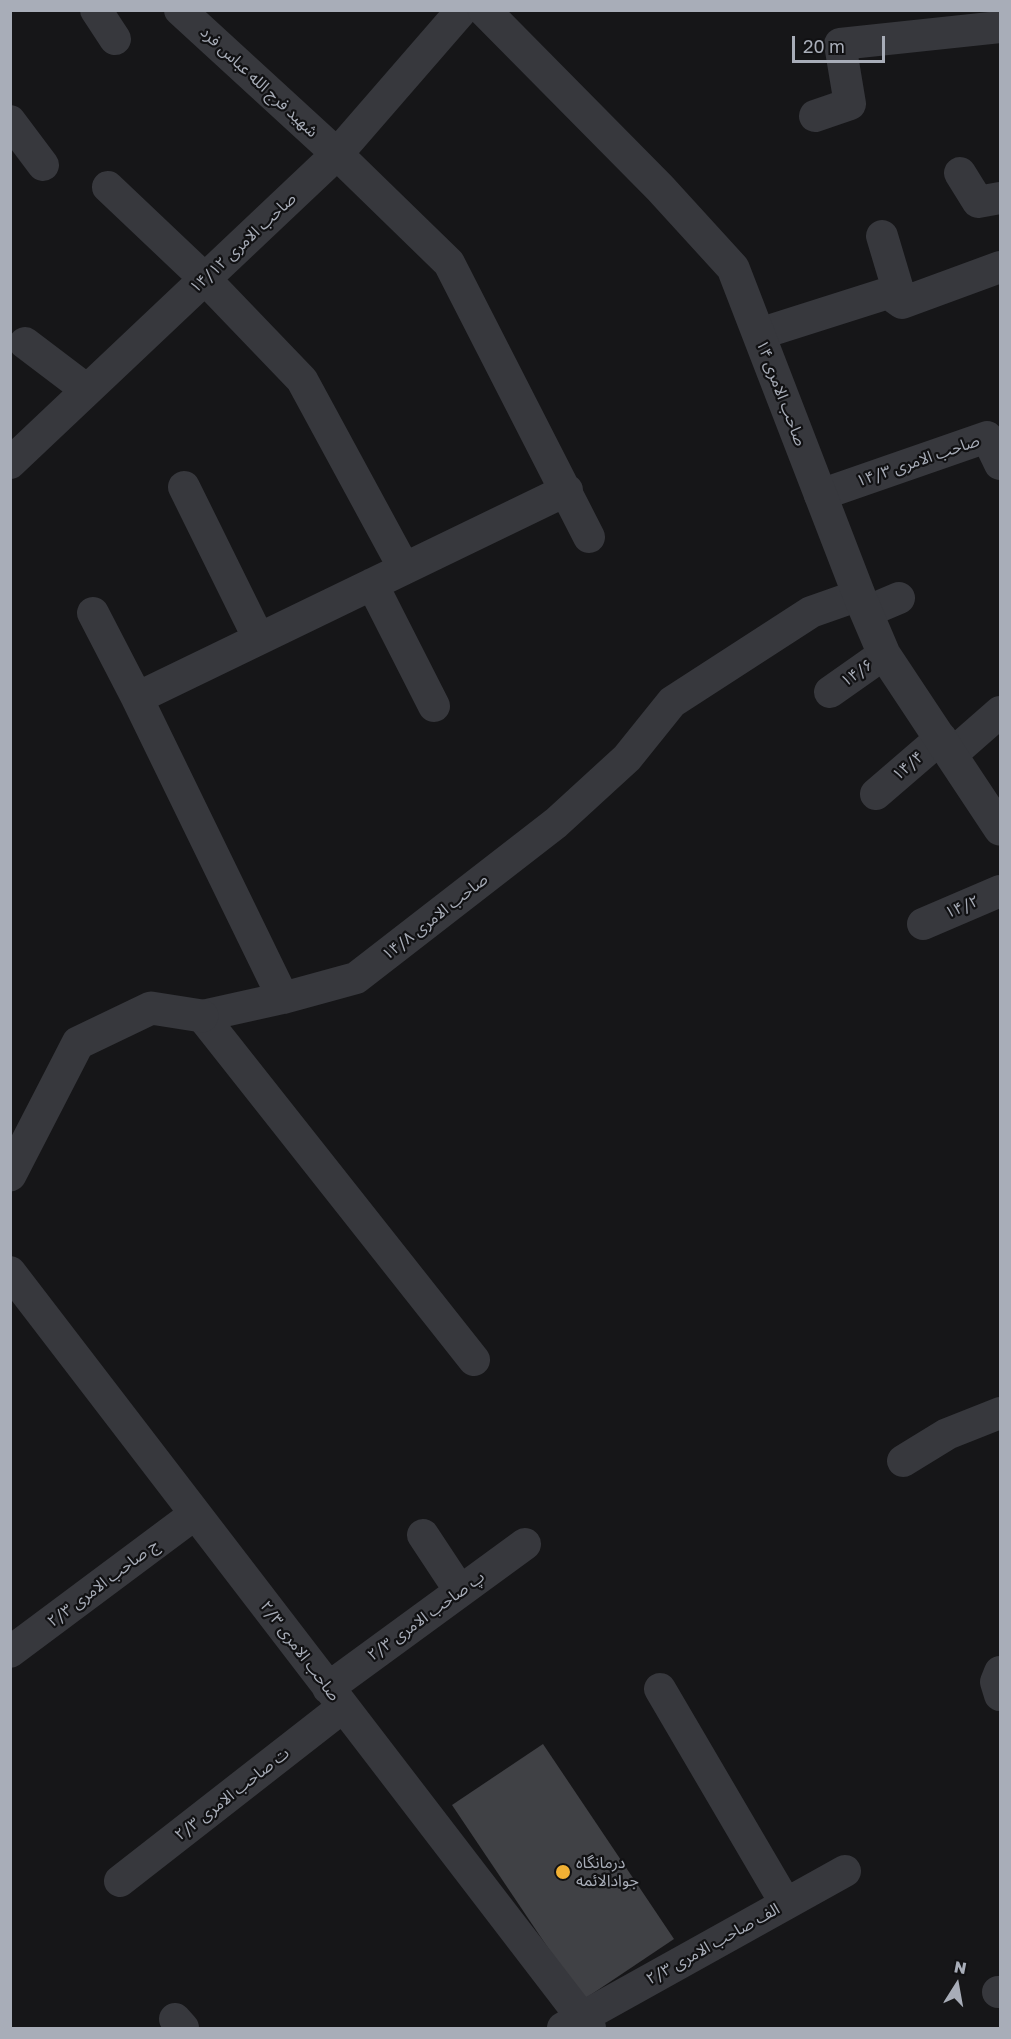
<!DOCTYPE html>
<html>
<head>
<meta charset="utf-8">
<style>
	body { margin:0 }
	#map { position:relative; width:1011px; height:2039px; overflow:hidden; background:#161618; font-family:"Golos Text",sans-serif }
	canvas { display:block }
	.frame { position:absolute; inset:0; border:12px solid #a8adb8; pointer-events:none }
	.north { position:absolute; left:927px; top:1955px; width:60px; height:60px; -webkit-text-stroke:4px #111113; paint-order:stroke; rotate:11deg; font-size:16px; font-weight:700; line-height:24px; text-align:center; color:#a8adb8 }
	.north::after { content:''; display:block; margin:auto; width:21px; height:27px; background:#a8adb8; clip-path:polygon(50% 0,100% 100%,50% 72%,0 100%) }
	.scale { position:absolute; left:792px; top:36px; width:93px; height:27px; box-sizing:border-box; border:3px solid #a8adb8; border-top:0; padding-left:8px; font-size:18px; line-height:21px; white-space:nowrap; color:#a8adb8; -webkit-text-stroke:4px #111113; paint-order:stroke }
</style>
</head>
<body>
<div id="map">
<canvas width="1011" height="2039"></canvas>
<div class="frame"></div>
<div class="north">N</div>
<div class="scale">20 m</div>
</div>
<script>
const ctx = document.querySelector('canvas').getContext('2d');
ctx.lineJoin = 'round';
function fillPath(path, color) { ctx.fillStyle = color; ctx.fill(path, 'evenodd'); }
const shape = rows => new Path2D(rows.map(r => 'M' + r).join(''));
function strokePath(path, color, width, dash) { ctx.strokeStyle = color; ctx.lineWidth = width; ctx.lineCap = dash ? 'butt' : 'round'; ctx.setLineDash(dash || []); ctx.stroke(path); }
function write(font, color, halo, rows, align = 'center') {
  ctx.font = font + ' "Golos Text","Noto Sans Arabic",sans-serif'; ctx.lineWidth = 4.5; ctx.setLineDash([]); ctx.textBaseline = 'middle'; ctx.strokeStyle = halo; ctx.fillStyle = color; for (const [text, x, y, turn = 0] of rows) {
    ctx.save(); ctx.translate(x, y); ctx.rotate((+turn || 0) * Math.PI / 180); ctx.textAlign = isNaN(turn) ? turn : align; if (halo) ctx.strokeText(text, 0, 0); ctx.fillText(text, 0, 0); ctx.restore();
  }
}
const building = shape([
	[543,1744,674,1939,583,2000,452,1805]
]);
const minor = shape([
	[96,10,115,39],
	[180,10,337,154,449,263,589,537],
	[815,116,850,104,840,44,1000,27],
	[10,121,43,165],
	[960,173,978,202,1000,198],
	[108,187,205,279,302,380,404,568],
	[882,236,902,303],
	[759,334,888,293,902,303,1000,267],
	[25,343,87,390],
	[10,463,337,154,462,10],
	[184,487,259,639],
	[820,495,987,437,1000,464],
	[372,584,434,706],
	[866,612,899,598],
	[93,613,137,698,283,998],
	[830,692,884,654],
	[137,698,567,490],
	[951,755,1000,712],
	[876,794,941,738],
	[923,924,1000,891],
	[10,1272,590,2028],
	[474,1360,202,1016,283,998,356,978,556,823,627,758,672,702,811,612,848,599,861,600],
	[903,1461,947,1434,1000,1413],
	[423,1535,460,1591],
	[10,1652,195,1514],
	[1000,1672,996,1682,1000,1695],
	[328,1688,525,1544],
	[660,1689,786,1904],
	[120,1881,343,1707],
	[998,1992,1000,1992],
	[175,2019,183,2028],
	[563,2028,845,1871]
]);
const tertiary = shape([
	[484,10,660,188,733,268,861,600,884,654,1000,829],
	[10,1175,78,1043,151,1008,202,1016]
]);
const markers = [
	[563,1872,8,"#f2b134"]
];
const streetNames = [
	["شهید فرج الله عباس فرد",259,82,43],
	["۱۴/۱۲ صاحب الامری",243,243,-43],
	["۱۴ صاحب الامری",781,393,69],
	["۱۴/۳ صاحب الامری",918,461,-19],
	["۱۴/۶",857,673,-35],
	["۱۴/۴",908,766,-41],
	["۱۴/۲",962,907,-23],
	["صاحب الامری ۱۴/۸",435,917,-38],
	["۲/۳ ج صاحب الامری",103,1583,-37],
	["۲/۳ پ صاحب الامری",426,1616,-36],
	["۲/۳ صاحب الامری",300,1651,53],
	["۲/۳ ت صاحب الامری",232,1794,-38],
	["۲/۳ الف صاحب الامری",713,1944,-29]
];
const poiNames = [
	["درمانگاه",576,1863],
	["جوادالائمه",576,1881]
];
fillPath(building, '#404145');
strokePath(minor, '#37383d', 32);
strokePath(tertiary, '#37383d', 33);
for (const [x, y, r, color] of markers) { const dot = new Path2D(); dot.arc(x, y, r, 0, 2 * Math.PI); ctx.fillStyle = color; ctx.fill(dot); strokePath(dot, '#111113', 2); }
write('16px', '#a8adb8', '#111113', streetNames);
write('16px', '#a8adb8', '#111113', poiNames, 'left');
</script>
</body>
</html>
